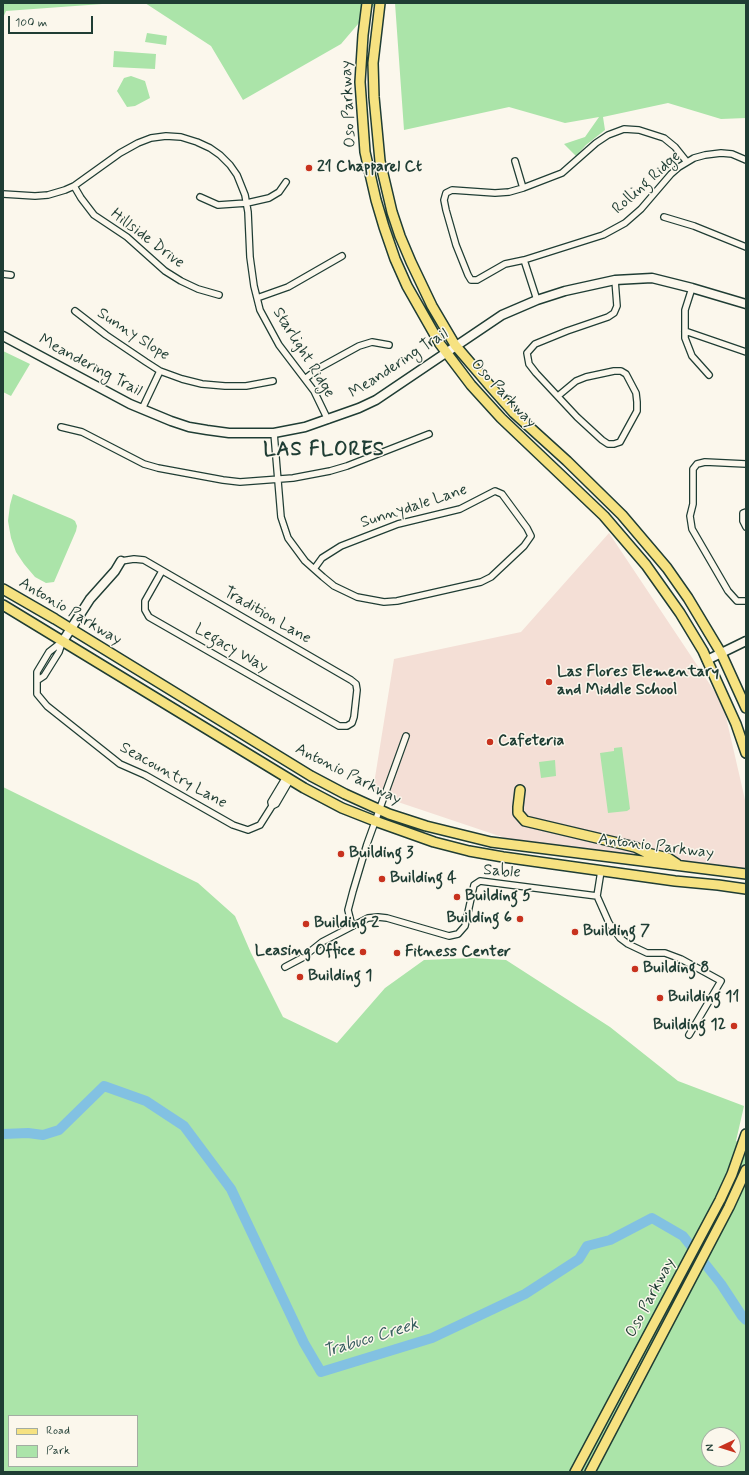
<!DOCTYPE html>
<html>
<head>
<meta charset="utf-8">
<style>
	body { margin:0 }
	#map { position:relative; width:749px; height:1475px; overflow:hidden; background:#fbf7ec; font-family:Mynerve,sans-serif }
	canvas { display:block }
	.frame { position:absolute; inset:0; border:4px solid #1f3d34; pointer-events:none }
	.legend { position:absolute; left:8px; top:1415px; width:130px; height:52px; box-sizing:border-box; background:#fbf7ec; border:1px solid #a3ada2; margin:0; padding:5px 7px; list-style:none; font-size:12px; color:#1f3d34 }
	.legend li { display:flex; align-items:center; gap:8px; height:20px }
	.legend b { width:20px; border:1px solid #a3ada2 }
	.north { position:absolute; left:701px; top:1427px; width:40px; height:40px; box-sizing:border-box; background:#fbf7ec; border:1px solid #a3ada2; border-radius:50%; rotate:266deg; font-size:11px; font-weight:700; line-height:16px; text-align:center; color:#1f3d34 }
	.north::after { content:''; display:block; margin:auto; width:14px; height:18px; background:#c8321e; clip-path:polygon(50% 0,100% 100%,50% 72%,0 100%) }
	.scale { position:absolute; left:8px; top:16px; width:85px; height:18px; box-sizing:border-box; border:2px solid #1f3d34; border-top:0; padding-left:5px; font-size:12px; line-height:14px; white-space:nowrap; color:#1f3d34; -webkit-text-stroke:3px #fbf7ec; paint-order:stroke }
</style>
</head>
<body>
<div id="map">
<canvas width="749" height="1475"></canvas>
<div class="frame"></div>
<ul class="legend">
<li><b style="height:5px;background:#f6e281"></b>Road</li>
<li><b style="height:11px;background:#abe4a9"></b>Park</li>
</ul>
<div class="north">N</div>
<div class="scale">100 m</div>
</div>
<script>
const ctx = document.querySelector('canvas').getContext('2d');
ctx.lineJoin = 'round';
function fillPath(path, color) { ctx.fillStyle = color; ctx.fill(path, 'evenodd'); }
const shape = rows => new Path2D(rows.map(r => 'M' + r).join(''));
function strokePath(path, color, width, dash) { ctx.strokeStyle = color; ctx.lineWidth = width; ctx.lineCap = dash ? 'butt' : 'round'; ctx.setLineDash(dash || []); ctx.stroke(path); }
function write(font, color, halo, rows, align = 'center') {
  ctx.font = font + ' Mynerve,sans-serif'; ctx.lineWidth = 3; ctx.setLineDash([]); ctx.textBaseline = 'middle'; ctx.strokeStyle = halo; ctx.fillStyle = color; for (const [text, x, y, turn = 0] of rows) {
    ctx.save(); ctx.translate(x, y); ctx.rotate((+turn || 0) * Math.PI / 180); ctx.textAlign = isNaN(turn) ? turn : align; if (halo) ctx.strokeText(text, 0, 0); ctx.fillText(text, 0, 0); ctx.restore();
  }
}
const built = shape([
	[609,533,723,704,746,804,746,869,520,843,395,801,393,795,373,790,394,659,521,632]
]);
const green = shape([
	[3,3,116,3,6,11,3,18],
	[145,3,376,3,341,44,243,100,211,46],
	[395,3,746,3,746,118,721,119,668,103,603,117,605,130,586,145,576,156,564,144,585,137,599,117,565,123,509,107,404,130],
	[147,33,167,36,166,45,145,42],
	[114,51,156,54,155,69,113,67],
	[131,76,145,81,150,98,135,106,127,107,117,91,124,78],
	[3,351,30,364,11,396,3,392],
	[13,494,72,519,75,521,77,526,76,531,54,582,46,583,35,577,24,564,16,552,11,538,8,521,10,505],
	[622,747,630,809,627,811,608,813,600,753,614,751,614,748],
	[555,760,556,776,541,778,539,762],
	[3,787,198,883,235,916,251,953,283,1017,337,1043,385,988,424,960,472,958,506,960,610,1027,678,1081,744,1106,736,1141,746,1145,746,1472,3,1472],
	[9,1416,137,1416,137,1466,9,1466],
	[709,1435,733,1435,733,1459,709,1459]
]);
const stream = shape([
	[3,417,3,416]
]);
const river = shape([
	[3,1134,28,1133,43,1135,59,1130,104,1086,146,1101,184,1126,231,1189,304,1343,321,1372,432,1338,525,1294,579,1259,587,1246,610,1240,652,1218,683,1236,721,1284,742,1316,746,1320]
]);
const street = shape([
	[515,161,523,188],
	[687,162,675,147,664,138,639,130,624,129,608,135,596,143,562,173,523,188,509,192,495,193,452,190,446,193,444,200,446,210,456,245,468,275,471,280,477,280,505,264,524,260,603,235,625,223,641,209,671,174,679,167,694,158,705,155,721,153,732,154,746,160],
	[74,186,81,198,94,215,127,237,165,271,181,281,198,289,219,295],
	[3,194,35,196,48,195,65,190,74,186,120,153,138,143,151,138,166,136,181,137,197,142,210,148,220,155,230,165,237,175,245,195,248,212,250,257,254,286,260,310,279,345,314,391,328,420],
	[200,197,218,205,247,203,269,198,279,192,286,182],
	[664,217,694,226,746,247],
	[524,260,537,300],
	[3,274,11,275],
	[692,288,685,310,685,338,692,356,709,375],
	[257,298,288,287,342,256],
	[75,311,106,335,146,362,160,371,182,379,202,384,225,386,246,386,273,381],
	[685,331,746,352],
	[305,379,319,368,359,346,372,342,389,345],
	[558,396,576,381,586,377,614,371,621,371,626,374,636,393,637,402,637,411,620,442,614,444,608,444,602,440,577,417,536,373,529,364,527,353,535,344,567,331,608,317,614,313,617,306,615,280],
	[142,409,160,371],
	[61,427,82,432,144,464,158,468,223,480,240,482,293,478,330,471,347,466,429,434],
	[274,433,281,517,288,538,305,561,323,577,334,586,357,597,384,602,397,601,481,582,491,577,524,546,531,536,527,528,502,494,495,491,460,509,398,524,341,546,322,558,314,569],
	[746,464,705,462,697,464,693,469,693,504,690,516,692,529,728,591,737,601,746,601],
	[746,512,743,513,743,521,746,527],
	[121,561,134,559,144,560,351,680,356,684,357,690,354,717,352,723,347,726,339,726,149,617,145,610,145,601,162,571],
	[63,641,49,652,37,672,37,694,47,706,120,764,145,775,233,825,248,830,260,825,272,806,276,804,290,780],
	[38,680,44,676,59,652,62,643],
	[272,806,271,802,286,777],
	[597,896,601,871],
	[352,926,348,910,353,891,367,844,406,736],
	[285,967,302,958,322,942,368,918,378,917,387,918,449,936,458,934,465,926,474,885,480,881,597,896,609,923,620,938,628,944,647,953,665,953,681,959,721,981,689,1035]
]);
const secondary = shape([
	[3,336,130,404,171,421,189,427,207,430,229,433,274,433,305,427,359,408,376,400,502,315,537,300,565,291,615,280,652,278,692,288,746,304],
	[63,641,90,599,115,571,121,561],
	[707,660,746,641]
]);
const primary = shape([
	[367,3,363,35,360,82,365,152,376,200,384,227,395,259,407,286,440,344,471,385,501,418,604,516,646,565,680,613,703,651,736,724,746,753],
	[380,3,373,63,374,97,380,161,392,212,400,236,411,262,432,306,455,345,490,386,514,413,567,461,622,515,667,568,688,598,721,653,746,708],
	[3,589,55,619,311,776,345,794,389,814,426,826,491,842,746,874],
	[3,605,304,788,342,808,375,821,434,842,469,851,503,857,675,881,718,885,746,889],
	[520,790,518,807,518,813,525,821,635,847,647,853,668,858,677,864],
	[575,1472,720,1200,732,1174,746,1134],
	[590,1472,729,1207,746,1170]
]);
const markers = [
	[309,168,4,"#c8321e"],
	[549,682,4,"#c8321e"],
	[490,742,4,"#c8321e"],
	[341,854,4,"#c8321e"],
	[382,879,4,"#c8321e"],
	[457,897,4,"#c8321e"],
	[520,919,4,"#c8321e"],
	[306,924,4,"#c8321e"],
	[575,932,4,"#c8321e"],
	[363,952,4,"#c8321e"],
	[397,953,4,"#c8321e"],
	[635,969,4,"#c8321e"],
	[300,977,4,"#c8321e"],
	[660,998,4,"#c8321e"],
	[734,1026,4,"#c8321e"]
];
const streetNames = [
	["Oso Parkway",349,104,-93],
	["Rolling Ridge",647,183,-42],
	["Hillside Drive",147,239,37],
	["Sunny Slope",133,335,33],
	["Starlight Ridge",303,353,58],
	["Meandering Trail",399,364,-33],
	["Meandering Trail",90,366,28],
	["Oso Parkway",503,394,47],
	["Sunnydale Lane",414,507,-18],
	["Antonio Parkway",70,612,31],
	["Tradition Lane",267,616,30],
	["Legacy Way",231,649,30],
	["Antonio Parkway",348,775,27],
	["Seacountry Lane",173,776,29],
	["Antonio Parkway",656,847,7],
	["Sable",502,872,4],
	["Oso Parkway",651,1298,-62]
];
const poiNames = [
	["21 Chapparel Ct",317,168],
	["Las Flores Elementary",557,673],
	["and Middle School",557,691],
	["Cafeteria",498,742],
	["Building 3",349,854],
	["Building 4",390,879],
	["Building 5",465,897],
	["Building 6",512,919,"right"],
	["Building 2",314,924],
	["Building 7",583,932],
	["Leasing Office",355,952,"right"],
	["Fitness Center",405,953],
	["Building 8",643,969],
	["Building 1",308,977],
	["Building 11",668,998],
	["Building 12",726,1026,"right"]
];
const waterNames = [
	["Trabuco Creek",371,1339,-17]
];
const districtNames = [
	["LAS FLORES",324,451]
];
fillPath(built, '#f4dfd6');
fillPath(green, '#abe4a9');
strokePath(stream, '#5a8c9c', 1.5);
strokePath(river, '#82c1e2', 10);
strokePath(street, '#1f3d34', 8);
strokePath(secondary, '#1f3d34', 11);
strokePath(primary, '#1f3d34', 12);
strokePath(street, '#fbf7ec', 5.5);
strokePath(secondary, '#fbf7ec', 8);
strokePath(primary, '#f6e281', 9);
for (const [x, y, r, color] of markers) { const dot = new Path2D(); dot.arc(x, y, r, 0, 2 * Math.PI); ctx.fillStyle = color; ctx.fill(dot); strokePath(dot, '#fbf7ec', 1.5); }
write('16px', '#1f3d34', '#fbf7ec', streetNames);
write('bold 16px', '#1f3d34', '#fbf7ec', poiNames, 'left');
write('italic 17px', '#385e60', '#fbf7ec', waterNames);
ctx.letterSpacing = '1px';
write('bold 20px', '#1f3d34', '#fbf7ec', districtNames);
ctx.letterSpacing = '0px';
</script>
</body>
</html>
